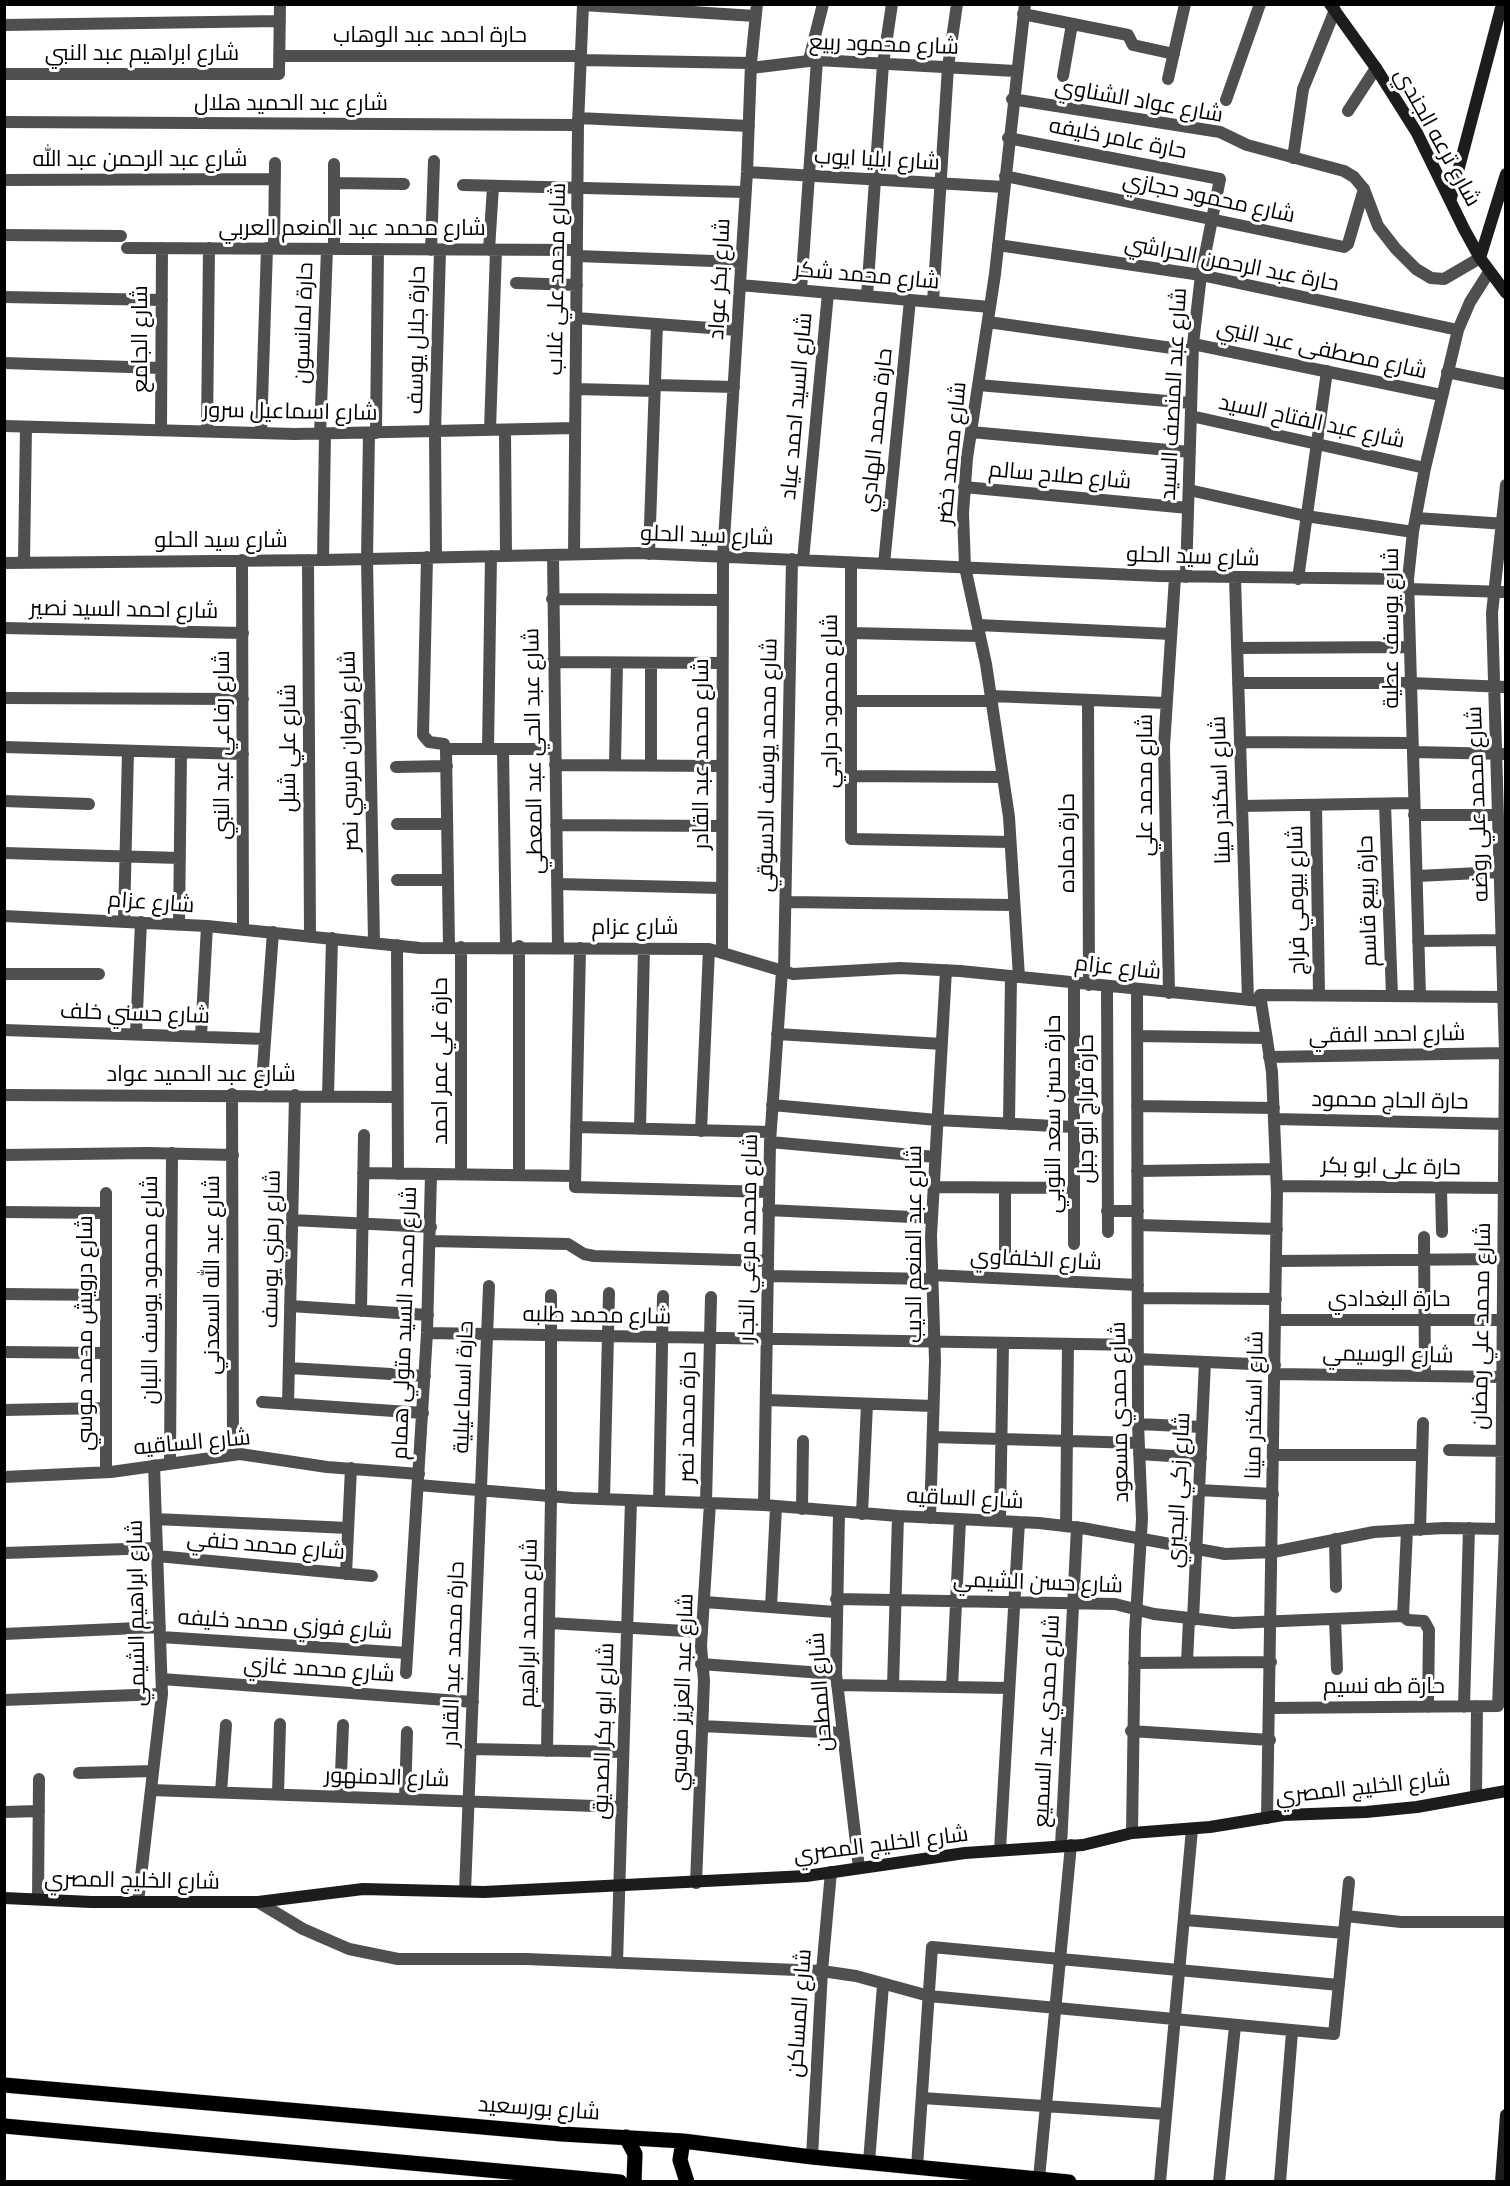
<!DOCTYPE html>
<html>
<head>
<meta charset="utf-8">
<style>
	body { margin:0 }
	#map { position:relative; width:1510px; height:2186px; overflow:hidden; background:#fff; font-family:"Exo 2",sans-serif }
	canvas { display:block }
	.frame { position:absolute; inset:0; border:6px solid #000; pointer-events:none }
</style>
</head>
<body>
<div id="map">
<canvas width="1510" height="2186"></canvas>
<div class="frame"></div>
</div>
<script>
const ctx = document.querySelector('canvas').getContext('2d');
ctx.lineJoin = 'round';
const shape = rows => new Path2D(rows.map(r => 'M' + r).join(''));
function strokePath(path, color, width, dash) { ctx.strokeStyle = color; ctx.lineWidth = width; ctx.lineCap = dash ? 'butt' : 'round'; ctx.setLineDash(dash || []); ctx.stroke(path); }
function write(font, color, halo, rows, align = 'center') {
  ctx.font = font + ' "Exo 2",Cairo,sans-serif'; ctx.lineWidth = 6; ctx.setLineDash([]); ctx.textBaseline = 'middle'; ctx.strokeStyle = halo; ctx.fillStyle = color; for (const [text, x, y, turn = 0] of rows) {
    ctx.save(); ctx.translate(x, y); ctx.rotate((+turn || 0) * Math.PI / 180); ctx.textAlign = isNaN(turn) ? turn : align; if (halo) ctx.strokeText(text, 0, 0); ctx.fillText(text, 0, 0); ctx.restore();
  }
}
const street = shape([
	[583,5,755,16],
	[1023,14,1128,35,1133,45,1174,54],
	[4,25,280,21],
	[279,56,581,56],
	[580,60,751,63],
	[809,60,823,4],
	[751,68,817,60,1015,71],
	[4,74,279,74,280,4],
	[1063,76,1072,24],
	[1168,79,1185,4],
	[1012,99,1220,132,1247,145,1344,171,1354,177,1364,189,1378,226,1396,249,1416,269,1431,278,1444,279,1480,258],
	[1226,100,1260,4],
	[1348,111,1376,68],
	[578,118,749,126],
	[4,122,578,125],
	[1008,138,1220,179,1201,275,1193,344,1186,577],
	[1293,158,1303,89,1335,10],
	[747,172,1004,187],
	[1005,176,1344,247,1348,244,1364,189],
	[4,180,275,179],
	[334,183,404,184],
	[463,185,745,192],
	[4,235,121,236],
	[998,245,1201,275,1458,330],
	[127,248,577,250],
	[274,248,275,163],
	[334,249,334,164],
	[431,250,434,161],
	[489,250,493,186],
	[577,256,741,262],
	[516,283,577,285],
	[740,285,990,307],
	[801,290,817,60],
	[867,296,883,64,892,4],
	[4,297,162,300],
	[933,302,948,67,957,4],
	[576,318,737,330],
	[988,322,1193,351],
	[1193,344,1441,395],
	[4,363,161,368],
	[1447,372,1506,384],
	[655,385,734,387],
	[978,385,1191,403],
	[576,389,654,391],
	[1191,416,1425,468],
	[4,426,295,434,575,428],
	[161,430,162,248],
	[490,430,496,250],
	[505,430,506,556],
	[207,431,209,248],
	[971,432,1190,452],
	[261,433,267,248],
	[369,433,367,559,374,942],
	[376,433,378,249],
	[320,434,327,249],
	[964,487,1188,508],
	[1189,490,1306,516,1413,532],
	[1416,518,1506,524],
	[574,554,578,125,583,4],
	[649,554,657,324],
	[553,555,558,947],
	[427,557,423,735,429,742,444,744,446,749],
	[436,557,435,432,440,250],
	[242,560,243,929],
	[308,560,310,935],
	[323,560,325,434],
	[803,560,828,293],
	[4,563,323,560,638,553,1159,576,1408,579],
	[24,563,26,427],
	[851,563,851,839,1010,842],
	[884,564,910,300],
	[1235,578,1248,1000],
	[1298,579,1327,371],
	[1409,589,1506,592],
	[552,599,722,600],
	[978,625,1171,634],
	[4,628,243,633],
	[851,633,980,636],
	[1237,648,1410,647],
	[552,662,722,663],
	[651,663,651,765],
	[1238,683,1411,683,1506,687],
	[991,696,1166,703],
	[4,698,243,699],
	[1088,700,1089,985],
	[851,701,991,701],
	[1240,742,1412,743],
	[4,747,243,754],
	[446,749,449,947],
	[446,749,555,749],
	[488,749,491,556],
	[503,750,506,946],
	[1413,752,1506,754],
	[615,764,617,663],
	[555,765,722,766],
	[396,767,447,766],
	[851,776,1003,777],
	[4,801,89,804],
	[1385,804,1392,996],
	[1316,805,1319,995],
	[1242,806,1414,803],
	[1414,815,1498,815],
	[397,824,447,824],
	[556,825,722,826],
	[4,853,180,858],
	[1417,876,1500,872],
	[397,880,448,880],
	[557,884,722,888],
	[786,902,1014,905],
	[4,916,207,926,420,948,709,949,793,974,900,968,960,971,1261,1001],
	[124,921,128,751],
	[179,925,181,752],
	[1418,941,1502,940],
	[397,945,398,1174],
	[580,948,575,1187,769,1192],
	[722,952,723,556,747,172,751,63,757,4],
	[784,971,792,559],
	[4,974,99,974],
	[1019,977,1009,817,986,664,965,567,963,513,967,458,995,274,1025,4],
	[1074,983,1074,1244],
	[1107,986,1108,1232],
	[1169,993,1164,746,1175,577],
	[1420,996,1408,579,1413,532,1425,468,1458,330,1470,302,1489,272],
	[4,1030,265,1039],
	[136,1034,141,922],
	[777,1034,942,1044],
	[201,1036,207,926],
	[1137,1036,1267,1038],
	[1269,1057,1505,1053],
	[232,1094,233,1455],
	[4,1095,397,1097],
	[261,1095,273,932],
	[328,1096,332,938],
	[772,1105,937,1120,1074,1127],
	[1137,1106,1274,1108],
	[1274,1119,1506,1124],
	[1009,1124,1011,976],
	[576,1127,770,1132],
	[640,1129,644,948],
	[701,1131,709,949],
	[770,1142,935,1157],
	[4,1155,148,1153,233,1155],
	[1137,1171,1276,1169],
	[363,1173,575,1176],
	[461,1174,461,947],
	[519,1175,519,946],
	[1277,1186,1505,1188],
	[933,1187,1074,1188],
	[1441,1188,1442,1232],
	[768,1210,932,1218],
	[1107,1211,1138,1211],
	[4,1212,106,1213],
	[292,1220,431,1227],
	[1138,1225,1277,1229],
	[1424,1237,1425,1375],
	[431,1241,568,1244,584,1254,594,1256,768,1261],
	[1005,1260,1005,1188],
	[1277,1261,1503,1259],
	[932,1275,1138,1285],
	[768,1276,932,1279],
	[4,1294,106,1295],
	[1138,1298,1276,1299],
	[290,1306,428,1315],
	[361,1311,364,1135],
	[1276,1320,1502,1320],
	[427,1333,1138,1345],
	[4,1352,106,1353],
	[1138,1359,1275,1365],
	[289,1368,425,1376],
	[1274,1374,1501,1377],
	[766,1400,933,1406],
	[262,1402,423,1413],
	[288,1404,295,1095],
	[4,1410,105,1408],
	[1138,1424,1202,1427],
	[933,1437,1138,1443],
	[1449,1450,1506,1451],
	[1139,1454,1201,1458],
	[1273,1455,1422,1455],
	[170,1463,172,1153],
	[106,1472,106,1193],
	[4,1477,111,1472,240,1454,327,1467,419,1474],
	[418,1485,573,1498,764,1505,898,1516,1039,1523,1082,1528,1225,1554,1273,1552,1374,1532,1444,1528,1506,1529],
	[1199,1490,1273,1494],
	[604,1499,609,1293],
	[659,1501,663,1296],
	[706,1503,711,1297],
	[764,1505,770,1142,782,971],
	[802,1509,803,1441],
	[839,1512,836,1674,859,1868],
	[862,1514,867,1404],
	[930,1518,935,1361,931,1236,946,970],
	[156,1519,348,1528],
	[1000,1521,1003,1343],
	[1066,1526,1068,1344],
	[1501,1529,1505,1053,1492,613,1506,485],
	[1420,1530,1423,1423],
	[1335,1539,1336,1587],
	[4,1553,157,1548],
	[157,1556,372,1576],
	[346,1574,351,1468],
	[836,1599,1115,1604,1154,1614,1233,1623,1403,1616],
	[705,1602,835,1612],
	[771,1607,776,1507],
	[1403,1616,1408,1620,1424,1621,1429,1630,1428,1707],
	[1403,1616,1407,1530],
	[1335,1619,1337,1669],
	[1193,1620,1205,1362],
	[549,1623,702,1632],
	[4,1634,160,1627],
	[161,1637,407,1653],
	[1187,1662,1189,1619],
	[1134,1663,1271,1662],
	[701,1664,836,1674],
	[406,1673,427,1333,431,1174],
	[162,1679,473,1702],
	[837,1685,1009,1688],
	[893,1686,898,1516],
	[952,1687,960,1520],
	[4,1700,162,1694],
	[1464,1707,1469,1528],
	[1270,1708,1498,1706,1505,1529],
	[702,1726,843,1733],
	[1131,1731,1270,1740],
	[470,1749,623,1752],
	[547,1751,551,1496,551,1295],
	[79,1773,153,1771],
	[151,1790,622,1807],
	[221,1792,226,1725],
	[278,1794,280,1724],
	[1476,1796,1477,1706],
	[340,1797,343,1725],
	[405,1799,407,1732],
	[4,1812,39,1811],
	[1267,1818,1277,1192,1272,1072,1260,995,1506,997],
	[1132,1833,1135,1632,1142,1519,1138,1424,1137,990],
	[1061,1846,1077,1527],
	[1000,1850,1019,1522],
	[696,1883,704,1681,701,1646,710,1503],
	[465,1891,489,1286],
	[38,1899,39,1779],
	[138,1902,162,1694,154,1465],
	[258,1902,303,1929,349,1949,398,1959,526,1959,822,1971,856,1976,929,1996,1334,2034,1349,1882],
	[1346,1916,1401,1922,1506,1922],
	[1185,1920,1344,1933],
	[617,1963,631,1500],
	[922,2098,1166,2114],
	[812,2157,822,1971,831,1872],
	[869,2162,883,1985],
	[917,2167,932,1947,1339,1985],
	[1039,2178,1071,1845],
	[1160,2182,1192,1829],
	[1219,2182,1235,2026],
	[1280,2182,1292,2032]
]);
const secondary = shape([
	[1330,4,1376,68,1417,133,1464,229,1480,258,1506,293],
	[1451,198,1502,4],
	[1480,258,1506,174],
	[4,1898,91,1902,258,1902,363,1889,484,1892,806,1876,965,1853,1083,1845,1132,1833,1210,1827,1283,1815,1366,1812,1417,1807,1506,1791],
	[1501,2182,1506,2115]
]);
const primary = shape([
	[4,2085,562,2134,683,2141,812,2157,1069,2182],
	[4,2126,620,2182],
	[626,2137,635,2154,634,2182],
	[683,2141,680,2160,687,2182]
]);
const streetNames = [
	["حارة احمد عبد الوهاب",430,35],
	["شارع محمود ربيع",884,44,2],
	["شارع ابراهيم عبد النبي",142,53],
	["شارع عواد الشناوي",1139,100,10],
	["شارع عبد الحميد هلال",291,103],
	["شارع ترعه الجندي",1438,137,61],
	["حارة عامر خليفه",1118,138,11],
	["شارع عبد الرحمن عبد الله",140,159],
	["شارع ايليا ايوب",877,159,3],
	["شارع محمود حجازي",1209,197,12],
	["شارع محمد عبد المنعم العربي",352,228],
	["حارة عبد الرحمن الحراشي",1232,263,11],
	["شارع محمد شكر",867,275,5],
	["شارع محمد علي غلاب",556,279,-89],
	["شارع بكر عواد",719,279,-87],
	["حارة لمانسون",303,323,-88],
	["شارع الجامع",140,339,-90],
	["حارة جلال يوسف",416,340,-89],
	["شارع مصطفى عبد النبي",1322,349,12],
	["شارع عبد المنصف السيد",1173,394,-87],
	["شارع السيد احمد عياد",796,406,-85],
	["شارع اسماعيل سرور",290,411,1],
	["شارع عبد الفتاح السيد",1312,421,12],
	["حارة محمد الهادي",876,430,-84],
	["شارع محمد خضر",951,453,-84],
	["شارع صلاح سالم",1060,475,5],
	["شارع سيد الحلو",707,535,2],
	["شارع سيد الحلو",221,540],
	["شارع سيد الحلو",1193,556,2],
	["شارع احمد السيد نصير",124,609,1],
	["شارع يوسف عطية",1391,628,-90],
	["شارع محمود حراجي",830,701,-90],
	["شارع رفاعي عبد النبي",222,745,-90],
	["شارع علي شبل",288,748,-90],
	["شارع رضوان مرسي نصر",349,751,-91],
	["شارع عبد الحي عبد المعطي",533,751,-91],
	["شارع محمد عبد القادر",701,754,-90],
	["شارع محمد يوسف الدسوقي",767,765,-89],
	["شارع محمد علي",1145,785,-90],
	["شارع اسكندر مينا",1220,790,-92],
	["شارع محمد علي روضه",1477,804,-92],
	["حارة حماده",1067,843,-90],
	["شارع بيومي فراج",1296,900,-91],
	["حارة ربيع قاسم",1367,901,-92],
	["شارع عزام",151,902,4],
	["شارع عزام",635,927],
	["شارع عزام",1118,967,6],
	["شارع حسني خلف",135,1013,2],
	["شارع احمد الفقي",1387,1034,-1],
	["حارة علي عمر احمد",440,1061,-90],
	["شارع عبد الحميد عواد",201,1074],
	["حارة الحاج محمود",1390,1100,1],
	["حارة فراج ابو جبل",1086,1109,-90],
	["حارة حسن سعد النوبي",1053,1114,-90],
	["حارة على ابو بكر",1391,1166,1],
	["شارع محمد مرعي النجار",748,1238,-89],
	["شارع عبد المنعم الديب",914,1244,-90],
	["شارع رمزي يوسف",271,1249,-89],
	["شارع الخلفاوي",1036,1259,3],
	["شارع عبد الله السعدني",212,1275,-90],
	["شارع محمود يوسف اللبان",150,1290,-90],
	["حارة البغدادي",1389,1299],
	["شارع محمد طلبه",597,1315,1],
	["شارع محمد السيد متولي همام",404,1323,-88],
	["شارع محمد علي رمضان",1481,1326,-89],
	["شارع درويش محمد موسي",85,1333,-90],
	["شارع الوسيمي",1388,1354,1],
	["حارة اسماعيلية",463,1387,-88],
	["شارع اسكندر مينا",1254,1405,-89],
	["شارع حمدي مسعود",1119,1412,-91],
	["حارة محمد نصر",687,1417,-89],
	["شارع الساقيه",192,1442,-5],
	["شارع زكي البحيري",1178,1490,-87],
	["شارع الساقيه",965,1498,3],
	["شارع محمد حنفي",266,1545,5],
	["شارع حسن الشيمي",1038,1582,2],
	["شارع ابراهيم الشيمي",136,1613,-91],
	["شارع محمد ابراهيم",528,1623,-89],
	["شارع فوزي محمد خليفه",285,1624,4],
	["حارة محمد عبد القادر",453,1654,-88],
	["شارع محمد غازي",319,1669,4],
	["حارة طه نسيم",1384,1686],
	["شارع عبد العزيز موسي",682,1692,-88],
	["شارع المطحن",820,1692,-94],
	["شارع حمدي عبد السميع",1046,1721,-87],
	["شارع ابو بكر الصديق",603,1731,-88],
	["شارع الدمنهور",387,1777,2],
	["شارع الخليج المصري",1363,1787,-6],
	["شارع الخليج المصري",881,1844,-7],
	["شارع الخليج المصري",132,1880,1],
	["شارع المساكن",799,2013,-86],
	["شارع بورسعيد",539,2108,4]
];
strokePath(primary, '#dbdbdb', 16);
strokePath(street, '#4f4f4f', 12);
strokePath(secondary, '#1c1c1c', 12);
strokePath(primary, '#000', 15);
write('22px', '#000', '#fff', streetNames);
</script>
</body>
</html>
